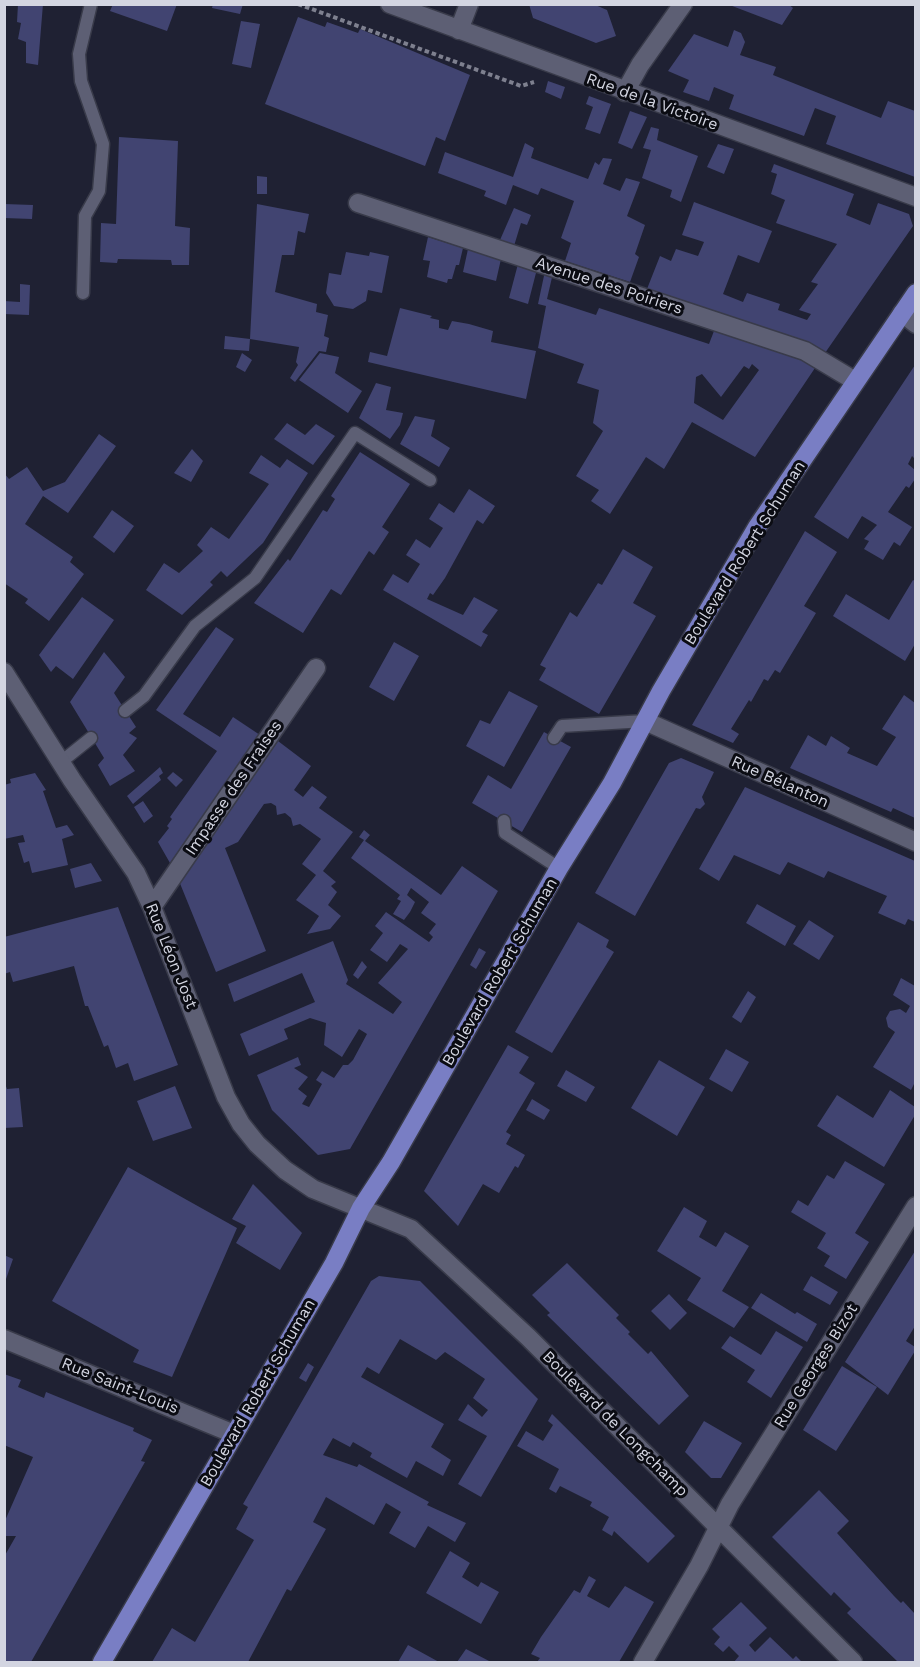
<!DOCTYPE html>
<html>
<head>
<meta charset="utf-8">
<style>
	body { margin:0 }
	#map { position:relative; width:920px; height:1667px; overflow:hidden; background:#1f2133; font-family:"Work Sans",sans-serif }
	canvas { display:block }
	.frame { position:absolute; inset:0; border:6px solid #d3d5e1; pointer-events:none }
</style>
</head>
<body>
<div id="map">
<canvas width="920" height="1667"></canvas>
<div class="frame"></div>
</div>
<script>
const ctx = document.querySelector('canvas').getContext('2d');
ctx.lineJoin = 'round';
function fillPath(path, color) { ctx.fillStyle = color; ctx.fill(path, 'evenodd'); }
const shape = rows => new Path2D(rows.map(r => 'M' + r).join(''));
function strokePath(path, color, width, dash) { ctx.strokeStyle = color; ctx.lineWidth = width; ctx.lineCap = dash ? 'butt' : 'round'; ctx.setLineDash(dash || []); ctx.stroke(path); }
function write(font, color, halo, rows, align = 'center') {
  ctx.font = font + ' "Work Sans",sans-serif'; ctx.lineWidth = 6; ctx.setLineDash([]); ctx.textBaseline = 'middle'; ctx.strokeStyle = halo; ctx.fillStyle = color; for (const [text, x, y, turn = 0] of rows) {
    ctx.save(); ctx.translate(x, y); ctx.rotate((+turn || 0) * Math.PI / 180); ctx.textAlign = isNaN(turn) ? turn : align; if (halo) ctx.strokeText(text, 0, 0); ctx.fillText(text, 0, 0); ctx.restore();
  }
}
const building = shape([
	[18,4,43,4,38,65,26,63,26,42,18,39,21,23,17,22],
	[113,4,177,4,167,31,110,11],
	[213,4,243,4,240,14,212,8],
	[529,4,593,4,607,10,616,36,596,43,533,18],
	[727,4,788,4,793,8,782,25],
	[298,17,325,27,327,22,358,33,360,29,470,75,445,141,436,137,425,166,265,104],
	[241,21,260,24,251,68,232,64],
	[734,30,741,33,745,42,740,55,776,67,773,75,881,118,888,101,915,111,915,177,826,144,836,116,815,108,804,136,729,109,734,95,714,87,709,101,683,92,689,80,668,71,694,34,728,47],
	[548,81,565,87,561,99,545,92],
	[589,96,611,104,600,134,585,129,593,107,586,104],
	[630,111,647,117,632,149,618,143],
	[651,127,659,129,657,140,698,156,681,202,670,197,672,190,642,178,651,150,643,148],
	[119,137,178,141,175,226,190,228,189,265,172,265,171,260,118,259,117,263,100,262,101,223,116,224],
	[525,143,534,148,531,158,588,179,595,162,599,165,603,158,612,159,603,184,620,191,626,178,640,182,627,216,645,225,635,254,639,257,630,282,565,261,571,243,561,238,574,201,541,188,538,195,513,185,506,205,484,196,486,191,438,173,445,152,513,177],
	[718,144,734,149,724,174,707,167],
	[774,164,854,194,846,215,870,225,878,203,909,214,913,226,825,353,809,343,647,289,660,256,671,261,676,249,698,256,704,242,682,235,694,202,772,231,759,263,738,255,723,294,743,302,747,293,780,304,778,310,807,320,811,314,799,310,818,284,811,282,837,244,776,223,785,200,771,194,777,174,771,172],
	[257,176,267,177,267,194,257,194],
	[4,204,33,205,32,219,4,218],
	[257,204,309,214,305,233,298,231,294,255,282,255,275,292,317,304,316,312,328,315,324,336,329,338,326,352,319,351,295,382,290,378,298,365,296,362,299,347,250,339],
	[514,208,531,215,527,225,521,223,514,246,500,240],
	[428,237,463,248,459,265,456,265,452,279,448,279,447,283,427,277,430,261,423,260],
	[468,249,501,259,496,281,463,272],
	[346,252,369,256,370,252,389,256,382,293,368,290,366,301,353,309,334,306,326,293,329,273,341,275],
	[518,264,537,269,528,304,509,298],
	[545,271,553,273,547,299,596,315,599,308,709,344,714,331,712,327,799,356,815,368,755,457,692,422,664,469,646,457,610,514,591,501,599,490,576,476,603,431,593,423,599,390,577,383,584,364,538,348,546,306,538,304],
	[752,364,759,370,723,420,694,403,696,377,702,374,721,397,744,366,749,369],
	[20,284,30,285,29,315,4,314,4,301,20,302],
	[400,308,432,316,430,318,439,320,439,328,448,330,452,321,469,324,493,331,491,342,536,351,526,399,368,362,370,352,387,356],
	[225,336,250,339,249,351,224,349],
	[242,353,252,360,245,372,236,367],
	[320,353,339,357,335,373,362,391,348,413,299,380],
	[915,365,915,459,912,456,908,464,915,470,915,479,909,488,906,486,888,512,912,527,900,546,894,542,883,560,864,549,869,541,864,539,877,525,862,516,848,539,814,517],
	[376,383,391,387,386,410,403,413,400,425,390,439,359,418],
	[415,416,435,420,431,436,450,448,439,467,400,444],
	[287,423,305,435,316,424,335,436,313,465,274,439],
	[99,434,116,446,68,513,43,496,25,524,73,557,70,562,84,574,49,621,25,603,28,599,4,583,4,473,9,479,27,467,43,491,65,482],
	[192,449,203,461,191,482,174,473],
	[360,452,410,484,382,527,389,532,374,555,369,551,341,595,331,589,303,633,254,603,288,559,290,561,323,510,327,512,335,499,331,496],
	[261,455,280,468,287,459,308,473,263,543,227,577,221,571,210,582,213,585,182,615,146,590,164,563,179,573,203,551,197,545,211,527,229,539,269,484,249,473],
	[469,489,495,506,483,524,477,520,445,578,433,595,430,593,427,599,463,615,474,597,498,610,482,632,488,635,481,647,383,590,393,574,408,583,420,564,406,555,416,539,430,548,443,528,429,519,439,503,454,513],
	[112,510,134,526,114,553,93,537],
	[805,531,837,552,804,606,816,613,780,673,775,670,768,681,764,679,751,702,749,700,731,729,739,734,733,743,692,725],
	[623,549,653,567,633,603,656,616,599,714,539,680,546,668,540,665,570,612,577,617,598,583,602,585],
	[913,580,915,581,915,644,905,661,833,616,846,594,889,620],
	[82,597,114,620,73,679,56,666,51,672,39,655],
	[216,627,234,639,183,714,220,737,233,717,260,735,170,863,158,842,169,828,167,826,172,819,170,817,217,751,156,710],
	[394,642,419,656,394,701,369,687],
	[104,652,125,677,114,693,136,727,129,733,137,738,123,755,135,771,110,786,98,765,104,758,70,702],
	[509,691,538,706,504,767,466,746,480,720,490,724],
	[904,695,915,703,915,818,893,808,891,812,790,768,808,735,826,746,831,736,850,748,847,753,877,766,896,737,882,729],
	[544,732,571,747,522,832,472,803,488,775,511,789],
	[278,741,311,766,294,790,303,797,312,786,327,797,319,808,353,832,323,871,336,882,331,886,337,892,328,905,341,916,330,929,307,934,319,916,296,900,316,875,302,864,321,839,300,824,293,826,291,818,285,813,277,815,276,806,271,803,264,804,238,842,225,848,266,951,216,972,179,881],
	[681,758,714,772,702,797,705,804,700,809,696,808,635,916,595,893,669,763],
	[160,767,163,773,159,776,161,780,133,804,127,796],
	[173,772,183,780,176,787,167,778],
	[35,773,46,790,43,791,56,828,67,825,74,835,62,839,68,865,32,873,29,861,24,863,18,843,25,842,23,835,4,839,4,785,11,783,10,779],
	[745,787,915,861,915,922,908,919,905,925,878,913,887,896,828,871,824,878,788,862,780,875,734,855,719,881,699,869],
	[143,801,153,816,144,823,134,807],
	[364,830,370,835,365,841,441,895,462,866,498,891,350,1149,318,1155,272,1110,257,1075,298,1057,301,1065,294,1068,308,1077,298,1089,307,1096,302,1104,309,1107,322,1084,316,1080,322,1071,334,1078,343,1065,348,1065,353,1060,367,1034,359,1029,342,1057,324,1045,326,1023,310,1018,284,1029,288,1039,249,1056,240,1034,315,1002,302,973,234,1002,228,984,333,941,348,980,346,984,393,1014,402,1002,378,983,408,949,400,944,387,962,370,950,383,933,375,926,386,912,429,942,433,937,429,933,436,924,421,913,429,902,411,888,407,895,415,902,410,912,404,920,393,914,401,901,397,899,400,895,351,858,364,840,359,837],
	[91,863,102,881,75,888,70,869],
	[757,904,796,926,785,946,746,923],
	[118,907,178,1065,134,1081,128,1063,116,1068,108,1045,104,1047,88,1006,85,1006,74,966,13,982,10,972,4,974,4,937],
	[809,920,834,936,819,960,793,944],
	[578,922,609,940,606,947,614,952,552,1053,515,1032],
	[479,948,486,952,476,969,470,965],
	[362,961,367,967,358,979,353,975],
	[901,978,915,986,915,1082,911,1090,873,1067,895,1032,888,1027,886,1018,890,1011,900,1009,906,1013,910,1006,893,995],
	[748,991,756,997,741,1023,732,1017],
	[508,1045,529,1057,519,1073,535,1083,506,1132,511,1135,506,1144,525,1155,518,1168,515,1166,499,1193,483,1184,458,1226,424,1191],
	[726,1049,749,1062,732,1092,709,1079],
	[659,1060,705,1087,677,1136,631,1108],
	[566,1070,595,1087,586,1102,557,1086],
	[4,1081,7,1089,19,1088,23,1127,4,1128],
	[175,1086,192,1128,153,1141,137,1101],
	[890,1090,915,1107,915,1115,884,1167,817,1126,837,1095,873,1118],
	[532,1099,550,1110,544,1120,526,1110],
	[845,1161,885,1184,855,1233,869,1242,846,1279,824,1266,830,1256,817,1248,826,1233,791,1212,798,1200,808,1206,827,1175,834,1179],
	[128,1167,237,1228,172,1377,133,1362,139,1350,52,1301],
	[253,1184,302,1233,280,1270,236,1243,246,1226,232,1219],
	[684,1207,707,1221,699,1237,716,1247,725,1232,749,1246,722,1291,749,1307,734,1328,687,1300,701,1278,657,1251],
	[915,1251,915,1326,906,1341,915,1347,915,1351,888,1395,845,1362],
	[4,1255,13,1259,5,1282,4,1282],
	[567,1263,619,1315,616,1318,630,1332,628,1334,648,1354,651,1351,689,1396,659,1425,547,1315,550,1313,532,1295],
	[379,1276,420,1281,538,1399,481,1497,458,1484,487,1436,458,1420,468,1404,482,1417,488,1410,473,1398,485,1379,445,1352,436,1360,400,1339,379,1374,367,1367,361,1377,444,1424,431,1447,451,1460,443,1476,416,1461,407,1478,370,1457,372,1453,353,1442,350,1447,333,1438,323,1455,357,1467,359,1464,429,1502,427,1505,466,1523,455,1542,428,1526,415,1548,389,1533,401,1512,386,1503,374,1525,326,1497,313,1522,326,1529,291,1591,287,1589,248,1662,152,1662,172,1628,195,1642,254,1540,236,1529,248,1507,243,1504,371,1281],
	[811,1276,838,1292,830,1305,803,1290],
	[761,1293,795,1314,797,1312,817,1324,807,1342,751,1308],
	[669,1294,687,1313,670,1330,651,1311],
	[776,1331,803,1347,771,1398,747,1382,755,1370,721,1348,730,1336,761,1355],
	[308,1363,314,1367,306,1382,299,1378],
	[842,1366,877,1387,836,1451,803,1430],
	[4,1374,21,1380,18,1387,44,1398,46,1392,134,1428,133,1431,152,1440,141,1461,145,1462,31,1662,4,1662,4,1557,16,1536,4,1536,4,1523,33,1457,4,1445],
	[552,1414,675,1536,648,1563,614,1531,612,1536,602,1530,609,1517,590,1506,592,1502,560,1486,556,1493,549,1489,559,1469,517,1446,526,1431,543,1441,553,1425,548,1421],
	[704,1421,742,1443,721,1478,711,1478,685,1452],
	[819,1490,849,1521,837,1533,894,1596,901,1603,903,1601,915,1614,915,1662,898,1662,847,1613,851,1609,834,1592,831,1596,772,1537],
	[450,1551,470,1563,462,1577,478,1587,481,1582,499,1592,481,1624,426,1593],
	[589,1576,596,1580,587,1596,609,1608,625,1586,654,1602,619,1662,537,1662,540,1658,531,1654,541,1637,574,1590,580,1593],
	[741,1602,767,1628,749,1645,755,1652,770,1637,793,1659,796,1656,802,1662,734,1662,739,1656,729,1646,723,1652,714,1644,720,1637,712,1629],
	[408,1645,439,1662,398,1662],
	[466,1649,491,1662,457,1662]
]);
const path = shape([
	[298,4,521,86,534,82]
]);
const lane = shape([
	[83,293,85,216,99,191,103,144,81,81,79,54,91,4],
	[125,711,144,696,195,626,255,578,355,433,430,480],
	[554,738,562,726,645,721],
	[61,762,91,738],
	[504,821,505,833,559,868]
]);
const street = shape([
	[390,4,916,197],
	[459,30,469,4],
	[625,92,640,65,683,4],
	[358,203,805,351,855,381],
	[902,313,916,324],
	[4,672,72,780,136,873,152,907,226,1097,241,1124,257,1144,285,1170,313,1189,411,1229,528,1337,853,1662],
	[645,721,916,842],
	[152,907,316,668],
	[4,1339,234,1434],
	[643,1662,699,1566,730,1504,916,1206]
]);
const primary = shape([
	[102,1662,334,1263,361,1208,391,1162,559,868,612,783,661,691,757,527,916,293]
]);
const streetNames = [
	["Rue de la Victoire",652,102,20],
	["Avenue des Poiriers",609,286,18],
	["Boulevard Robert Schuman",745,553,-58],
	["Rue Bélanton",780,782,24],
	["Impasse des Fraises",234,788,-56],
	["Rue Léon Jost",171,956,68],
	["Boulevard Robert Schuman",500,972,-60],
	["Rue Georges Bizot",816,1366,-58],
	["Rue Saint-Louis",120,1386,22],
	["Boulevard Robert Schuman",258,1393,-60],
	["Boulevard de Longchamp",615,1424,45]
];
fillPath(building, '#414471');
strokePath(lane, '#393b4a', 15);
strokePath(street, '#393b4a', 21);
strokePath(primary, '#393b4a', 21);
strokePath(path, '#7e808f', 4, [4.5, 3]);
strokePath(lane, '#5d5f74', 12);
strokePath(street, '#5d5f74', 18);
strokePath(primary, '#797ec4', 18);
write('16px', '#d3d5e1', '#0b0c13', streetNames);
</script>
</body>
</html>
